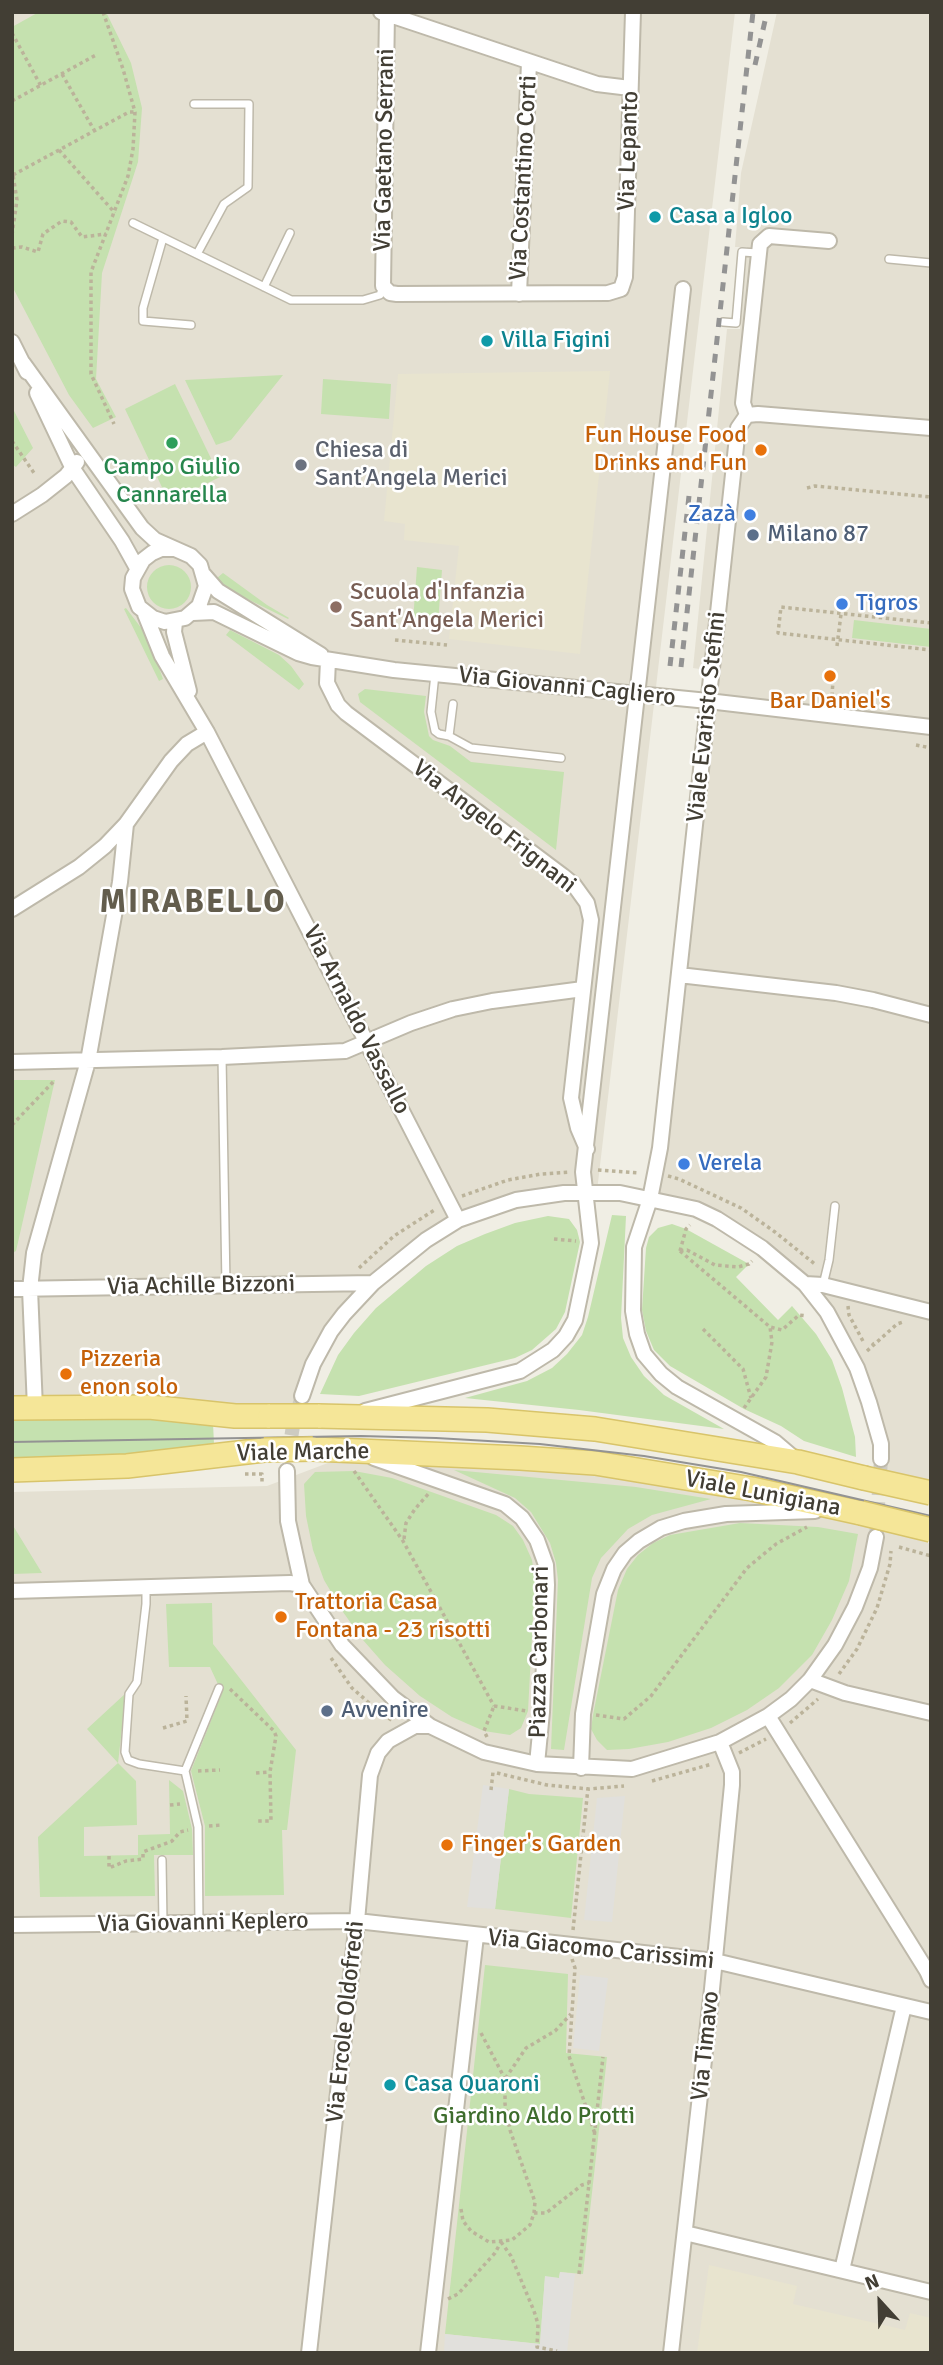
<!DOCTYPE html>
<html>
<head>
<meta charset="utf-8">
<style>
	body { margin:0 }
	#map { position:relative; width:943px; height:2365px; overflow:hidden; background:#f0eee4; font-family:Signika,sans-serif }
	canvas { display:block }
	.frame { position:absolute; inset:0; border:14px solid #423e34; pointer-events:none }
	.north { position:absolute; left:845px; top:2267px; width:70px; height:70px; -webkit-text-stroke:5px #fff; paint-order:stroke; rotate:338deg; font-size:19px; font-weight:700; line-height:28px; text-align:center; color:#423e34 }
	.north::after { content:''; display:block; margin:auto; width:24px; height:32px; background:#423e34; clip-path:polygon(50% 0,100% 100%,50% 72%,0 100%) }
</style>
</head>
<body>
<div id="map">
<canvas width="943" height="2365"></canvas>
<div class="frame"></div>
<div class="north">N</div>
</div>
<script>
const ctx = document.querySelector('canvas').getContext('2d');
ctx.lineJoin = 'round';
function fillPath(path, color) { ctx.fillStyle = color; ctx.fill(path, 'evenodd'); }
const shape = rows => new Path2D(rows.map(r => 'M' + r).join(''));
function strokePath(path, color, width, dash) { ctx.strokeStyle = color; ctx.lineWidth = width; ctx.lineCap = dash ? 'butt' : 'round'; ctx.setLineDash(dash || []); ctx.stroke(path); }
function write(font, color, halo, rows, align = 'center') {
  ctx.font = font + ' Signika,sans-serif'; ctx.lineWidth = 5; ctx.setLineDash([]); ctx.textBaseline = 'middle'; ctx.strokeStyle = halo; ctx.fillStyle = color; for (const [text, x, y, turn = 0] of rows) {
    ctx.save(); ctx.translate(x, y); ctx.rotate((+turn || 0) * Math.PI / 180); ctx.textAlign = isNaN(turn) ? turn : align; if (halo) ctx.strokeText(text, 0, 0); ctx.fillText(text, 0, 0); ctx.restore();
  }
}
const residential = shape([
	[12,12,735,12,597,1191,583,1190,454,1220,329,1330,300,1396,294,1414,12,1400],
	[777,12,931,12,931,1488,883,1479,884,1444,810,1280,739,1232,653,1198,659,1173,716,706,713,671,693,668,727,329,740,329,747,252,747,247,735,247,741,173],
	[349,1455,653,1478,851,1519,931,1544,931,2353,12,2353,12,1492,267,1486]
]);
const education = shape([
	[610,371,580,654,449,639,459,546,404,540,405,524,384,521,398,374],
	[709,2265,797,2286,793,2304,905,2330,910,2313,931,2318,931,2353,697,2353]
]);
const green = shape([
	[39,12,106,12,131,63,142,108,138,162,102,273,96,379,116,417,93,428,69,395,12,286,12,27],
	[283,375,231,440,216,445,185,380],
	[323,379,391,384,389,419,321,414],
	[175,384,220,477,169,502,125,409],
	[12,407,33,448,16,467,12,464],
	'147 587a22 22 0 1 1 44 0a22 22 0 1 1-44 0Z',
	[417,567,442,570,438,623,413,621],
	[223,573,267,605,289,618,288,619,225,588,217,578],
	[126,608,148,637,163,679,159,681,124,609],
	[854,620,931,629,931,647,852,638],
	[230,630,279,655,291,666,304,684,299,690,226,635],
	[365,689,426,696,424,712,429,736,433,740,450,746,471,762,564,772,556,850,360,702,358,694],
	[12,1080,55,1080,16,1251,12,1253],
	[612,1215,626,1216,621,1318,623,1338,631,1357,644,1376,664,1395,724,1429,579,1410,465,1398,527,1381,552,1368,567,1354,582,1335,588,1317],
	[548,1216,569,1219,577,1230,580,1242,565,1312,556,1329,532,1350,515,1358,359,1396,320,1394,338,1355,354,1333,376,1308,426,1266,457,1246,485,1234,515,1223],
	[672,1224,686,1229,749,1264,736,1277,778,1320,792,1306,816,1334,832,1360,842,1388,855,1437,856,1457,804,1441,781,1426,744,1409,670,1366,654,1350,646,1331,642,1310,646,1248,649,1237,658,1228],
	[105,1417,213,1423,214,1444,101,1457,12,1458,12,1419],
	[454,1470,636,1487,711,1499,652,1515,628,1529,601,1558,592,1578,564,1750,551,1749,558,1580,556,1563,550,1543,531,1512,515,1498],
	[354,1471,392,1478,496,1515,513,1526,523,1540,532,1560,535,1580,528,1711,521,1728,510,1735,484,1731,452,1717,420,1696,385,1665,363,1640,343,1612,324,1580,313,1550,306,1516,304,1484,315,1472],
	[740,1523,818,1527,858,1534,849,1581,832,1620,812,1655,779,1688,747,1710,711,1728,668,1742,629,1749,607,1750,597,1740,591,1729,593,1715,618,1590,627,1569,638,1555,653,1543,670,1535],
	[12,1524,42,1573,12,1574],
	[212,1603,213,1644,296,1750,287,1830,282,1830,284,1895,205,1896,205,1826,191,1771,222,1693,210,1667,169,1667,166,1604],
	[126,1693,118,1763,136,1781,137,1825,84,1827,84,1856,138,1855,138,1835,170,1834,169,1780,183,1791,192,1829,193,1855,154,1855,155,1896,40,1897,38,1837,118,1763,87,1729],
	[509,1789,529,1794,583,1798,571,1918,495,1909],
	[485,1965,568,1974,566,2053,607,2057,583,2274,560,2272,559,2278,545,2277,540,2344,445,2334]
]);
const parking = shape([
	[483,1785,509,1789,495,1909,467,1907],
	[625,1796,612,1922,584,1920,597,1798],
	[580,1975,608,1978,599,2051,573,2048],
	[560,2272,575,2274,567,2353,444,2353,445,2334,540,2344,545,2276,559,2278]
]);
const streetTunnel = shape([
	[288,1456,293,1426,302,1396],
	[876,1537,881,1459]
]);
const path = shape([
	[103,12,123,69,135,112,133,149,128,176,91,272,91,374,114,424],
	[12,33,41,86],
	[62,74,94,130],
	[12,101,96,55],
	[59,150,115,213],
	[13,175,129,112,135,112],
	[12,235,17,200,13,175],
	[12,248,22,247,38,252,43,234,62,221,71,222,82,237,106,234],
	[12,441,34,473],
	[807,488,815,486,931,497],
	[931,623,781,607,778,633,931,650],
	[395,640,447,645],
	[837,646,841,614],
	[832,696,833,680],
	[916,745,931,748],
	[12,1125,55,1080],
	[598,1170,639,1173],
	[668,1176,679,1179,741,1208,775,1232,816,1265],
	[462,1196,508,1180,541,1174,570,1172],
	[554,1239,576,1241],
	[680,1251,770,1327,782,1330,799,1315,807,1316],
	[680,1251,687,1250,715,1265,738,1267,749,1264,752,1261],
	[680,1251,686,1229,690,1225],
	[359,1268,394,1236,436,1209],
	[848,1306,849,1315,864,1343],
	[703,1329,743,1369,751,1398],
	[872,1343,873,1344],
	[867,1351,897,1324,903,1322],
	[744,1408,766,1377,772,1342,770,1327],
	[354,1471,403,1541,494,1706],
	[245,1474,262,1474,262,1483],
	[404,1539,406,1523,415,1509,430,1492],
	[899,1547,931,1556],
	[331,1658,352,1688,375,1708,394,1722],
	[839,1674,857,1649,877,1608,890,1564,891,1551],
	[230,1689,274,1731,276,1736,270,1772,271,1821,256,1821],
	[494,1706,527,1711],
	[596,1715,624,1719,651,1696,747,1568,776,1544,807,1527],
	[790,1723,818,1699],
	[163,1728,187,1721,186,1696],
	[487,1737,484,1731,494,1706],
	[739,1753,766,1739],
	[198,1771,220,1770],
	[256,1773,270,1772],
	[497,1773,547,1785,589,1789,624,1786],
	[652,1781,712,1764],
	[491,1790,493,1772],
	[170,1805,180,1804],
	[209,1826,221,1825],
	[109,1856,109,1868,126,1861,143,1859,143,1852,172,1841,180,1832,188,1830],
	[573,1930,588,1788],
	[572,1959,575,1968,569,2056,595,2134],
	[481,2033,505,2079],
	[461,2209,463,2221,471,2231,489,2242,512,2240,530,2225,534,2213,535,2202,510,2130,505,2104,505,2079,526,2048,555,2031,571,2014],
	[534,2213,546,2213,582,2185,589,2183],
	[501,2242,511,2256,534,2311,538,2324,537,2347,557,2351],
	[579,2274,603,2057],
	[448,2299,458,2294,495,2253,501,2242]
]);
const lane = shape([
	[194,104,249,104,248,187,224,204,197,254],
	[133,223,291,300,363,300,380,295,383,287],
	[163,238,143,308,143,321,191,325],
	[889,259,931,263],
	[264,287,290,233],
	[723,322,736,323,742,252,758,253],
	[435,674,431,712,435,731,439,734,449,736,471,748,561,758],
	[449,736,453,704],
	[222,1057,226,1285],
	[823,1285,829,1260,835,1206],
	[146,1588,146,1604,137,1682,129,1694,125,1752,128,1760,139,1764,185,1771,198,1827,199,1923],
	[185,1771,219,1688],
	[162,1860,163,1923]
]);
const street = shape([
	[381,12,597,84,630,88],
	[387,12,383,286,390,293,397,294,608,293,621,289,625,277,633,12],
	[519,294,529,63],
	[12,342,27,372],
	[23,363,142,528,155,540,191,556,200,565,206,586,199,606,185,618,165,622,153,618,139,607,132,589,133,578,143,560,152,553,161,549,175,549],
	[37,393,73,469,122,541,137,568],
	[747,415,738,428,660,1148,650,1199,634,1247,633,1311,637,1334,644,1354,661,1374,677,1387,775,1442,795,1459],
	[747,415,743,403,760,244,769,236,829,241],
	[747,415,758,414,931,428],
	[12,514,42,495,66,476,77,462],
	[204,575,218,591,321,655],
	[193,613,214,612,298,653,312,657,394,670,708,701,931,727],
	[145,614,162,656,207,732,458,1220],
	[175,622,174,632,189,691],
	[328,660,327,683,338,705,346,713,563,876,574,885,587,903,591,920,571,1098,578,1128,587,1149],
	[12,909,79,867,105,846,126,824,171,761,187,744,207,732],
	[679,975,836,993,873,1000,931,1015],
	[12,1062,222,1057,345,1051,411,1023,453,1009,492,1001,583,989],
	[805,1284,823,1285,931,1312],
	[12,1289,373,1283],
	[302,1396,313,1364,331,1331,344,1314,373,1283,426,1240,458,1220,516,1200,564,1193,620,1193,696,1209,717,1219,762,1248,805,1284,827,1312,857,1368,869,1402,881,1444,881,1459],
	[35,1408,30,1289,34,1253,88,1061,120,882,126,824],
	[365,1411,520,1371,553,1350,566,1336,575,1320,591,1243,583,1172,683,289],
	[374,1458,505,1504,522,1518,537,1540,546,1565,547,1585,542,1712,537,1764],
	[287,1471,288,1521,302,1585,342,1645,393,1698,430,1726,484,1752,537,1764,632,1769,720,1742,768,1716,791,1699,810,1680,835,1645,855,1607,870,1568,876,1537],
	[12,1591,290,1583,302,1585],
	[810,1680,845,1693,931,1713],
	[768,1716,927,1971,931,1980],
	[581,1768,583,1714,604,1594,614,1569,625,1553,639,1541,661,1528,684,1521,726,1514,815,1511],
	[12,1925,357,1921,715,1961,931,2012],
	[685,2233,931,2292],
	[842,2270,904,2006],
	[309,2353,357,1921,370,1775,378,1753,388,1741,415,1726,430,1726],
	[428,2353,476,1936],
	[671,2353,712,1989,732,1785,732,1772,720,1742]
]);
const primary = shape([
	[12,1408,149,1407,235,1416,270,1416],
	[318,1416,487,1420,595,1429,798,1462,864,1478],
	[313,1449,520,1458,595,1463,752,1489,861,1513],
	[12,1470,127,1466,264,1450]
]);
const tram = shape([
	[12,1442,361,1436,436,1438,540,1444,644,1456,741,1472,931,1516]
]);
const rail = shape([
	[755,65,767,12],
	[670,666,689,496],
	[681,667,753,12]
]);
const primaryBridge = shape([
	[270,1416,318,1416],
	[264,1450,313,1449],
	[864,1478,931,1493],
	[861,1513,931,1530]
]);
const markers = [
	[655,217,7,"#0f9aa8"],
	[487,341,7,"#0f9aa8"],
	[172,443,7,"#2e9e5b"],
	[761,450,7,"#e8710a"],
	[301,465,7,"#6b7280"],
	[750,515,7,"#3f7fe0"],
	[753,535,7,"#5c6f8a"],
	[842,604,7,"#3f7fe0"],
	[336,607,7,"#8d6e63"],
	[830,676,7,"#e8710a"],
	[684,1164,7,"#3f7fe0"],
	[66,1374,7,"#e8710a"],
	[281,1617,7,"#e8710a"],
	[327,1711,7,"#5c6f8a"],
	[447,1845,7,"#e8710a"],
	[390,2085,7,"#0f9aa8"]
];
const streetNames = [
	["Via Gaetano Serrani",385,150,-89],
	["Via Lepanto",629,151,-88],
	["Via Costantino Corti",524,178,-87],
	["Via Giovanni Cagliero",567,687,6],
	["Viale Evaristo Stefini",707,717,-84],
	["Via Angelo Frignani",494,827,38],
	["Via Arnaldo Vassallo",356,1020,63],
	["Via Achille Bizzoni",201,1286,-1],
	["Viale Marche",303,1453,-1],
	["Viale Lunigiana",763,1494,11],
	["Piazza Carbonari",540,1652,-89],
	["Via Giovanni Keplero",203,1923,-1],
	["Via Giacomo Carissimi",601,1950,6],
	["Via Ercole Oldofredi",346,2022,-84],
	["Via Timavo",706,2046,-84]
];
const cultureNames = [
	["Casa a Igloo",669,217],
	["Villa Figini",501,341],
	["Casa Quaroni",404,2085]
];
const foodNames = [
	["Fun House Food",747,436,"right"],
	["Drinks and Fun",747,464,"right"],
	["Bar Daniel's",830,702,"center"],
	["Pizzeria",80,1360],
	["enon solo",80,1388],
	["Trattoria Casa",295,1603],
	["Fontana - 23 risotti",295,1631],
	["Finger's Garden",461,1845]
];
const worshipNames = [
	["Chiesa di",315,451],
	["Sant’Angela Merici",315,479]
];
const leisureNames = [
	["Campo Giulio",172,468],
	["Cannarella",172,496]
];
const shopNames = [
	["Zazà",736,515,"right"],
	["Tigros",856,604],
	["Verela",698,1164]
];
const serviceNames = [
	["Milano 87",767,535],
	["Avvenire",341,1711]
];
const educationNames = [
	["Scuola d'Infanzia",350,593],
	["Sant'Angela Merici",350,621]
];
const parkNames = [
	["Giardino Aldo Protti",534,2117]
];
const districtNames = [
	["MIRABELLO",193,904]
];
fillPath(residential, '#e4e0d2');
fillPath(education, '#e8e4cf');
fillPath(green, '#c5e1af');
fillPath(parking, '#e1e0dc');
strokePath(streetTunnel, '#cdcbc1', 14, [14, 7]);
strokePath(lane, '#beb9aa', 10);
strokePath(street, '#beb9aa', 18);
strokePath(primary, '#d8c46a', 26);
strokePath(path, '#bbb39a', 3.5, [3.5, 3.5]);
strokePath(lane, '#fff', 7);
strokePath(street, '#fff', 14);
strokePath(primary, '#f5e698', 23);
strokePath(tram, '#939393', 2);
strokePath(rail, '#939393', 5, [9, 9]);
strokePath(primaryBridge, '#d8c46a', 26, []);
strokePath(primaryBridge, '#f5e698', 23);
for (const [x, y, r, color] of markers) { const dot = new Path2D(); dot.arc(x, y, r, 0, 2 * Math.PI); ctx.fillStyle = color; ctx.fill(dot); strokePath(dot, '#fff', 2.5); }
write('24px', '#423e34', '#fff', streetNames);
write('24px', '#0d838f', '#fff', cultureNames, 'left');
write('24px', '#c56008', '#fff', foodNames, 'left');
write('24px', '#5b616d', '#fff', worshipNames, 'left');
write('24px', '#27864d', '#fff', leisureNames);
write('24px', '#366cbe', '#fff', shopNames, 'left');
write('24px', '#4e5e75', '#fff', serviceNames, 'left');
write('24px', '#785e54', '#fff', educationNames, 'left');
write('24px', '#3e6d2d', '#fff', parkNames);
ctx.letterSpacing = '2px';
write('bold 32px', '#635d4d', '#fff', districtNames);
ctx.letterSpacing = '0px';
</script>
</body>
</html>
